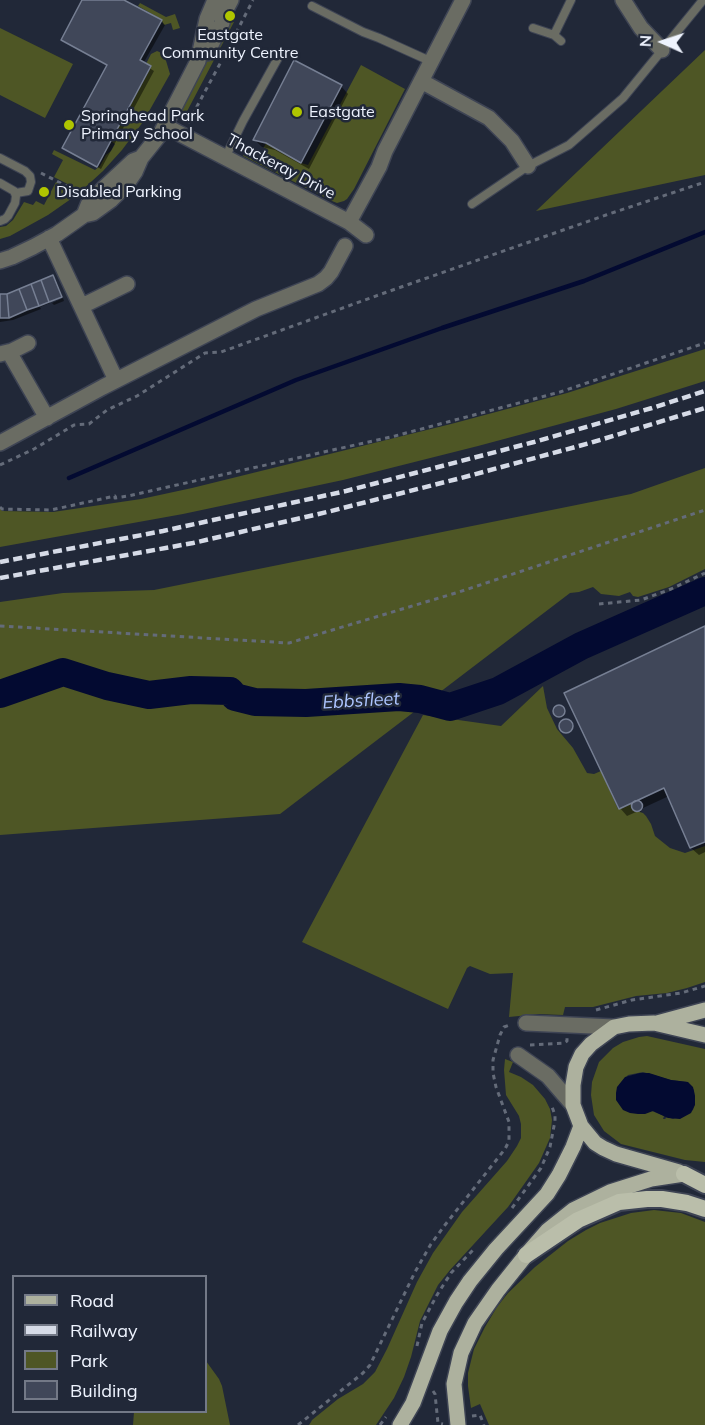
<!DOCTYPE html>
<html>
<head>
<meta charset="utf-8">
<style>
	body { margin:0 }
	#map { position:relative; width:705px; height:1425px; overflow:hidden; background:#212838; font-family:Mulish,sans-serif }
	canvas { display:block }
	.legend { position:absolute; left:12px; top:1275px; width:195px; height:138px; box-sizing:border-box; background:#212838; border:2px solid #737987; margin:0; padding:8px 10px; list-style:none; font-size:18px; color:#eef3fe }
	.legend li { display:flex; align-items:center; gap:12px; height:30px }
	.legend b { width:30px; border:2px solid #737987 }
	.north { position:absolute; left:633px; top:12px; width:60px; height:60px; -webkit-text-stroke:4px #212838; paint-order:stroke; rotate:273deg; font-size:16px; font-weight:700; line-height:24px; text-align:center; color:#eef3fe }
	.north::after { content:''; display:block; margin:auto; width:21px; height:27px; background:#eef3fe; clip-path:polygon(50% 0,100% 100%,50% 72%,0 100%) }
</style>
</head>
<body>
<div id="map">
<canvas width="705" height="1425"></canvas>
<ul class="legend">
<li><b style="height:8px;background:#adb19e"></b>Road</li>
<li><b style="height:8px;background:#d6dbe7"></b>Railway</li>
<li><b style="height:16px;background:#4e5625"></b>Park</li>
<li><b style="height:16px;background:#404759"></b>Building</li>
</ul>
<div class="north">N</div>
</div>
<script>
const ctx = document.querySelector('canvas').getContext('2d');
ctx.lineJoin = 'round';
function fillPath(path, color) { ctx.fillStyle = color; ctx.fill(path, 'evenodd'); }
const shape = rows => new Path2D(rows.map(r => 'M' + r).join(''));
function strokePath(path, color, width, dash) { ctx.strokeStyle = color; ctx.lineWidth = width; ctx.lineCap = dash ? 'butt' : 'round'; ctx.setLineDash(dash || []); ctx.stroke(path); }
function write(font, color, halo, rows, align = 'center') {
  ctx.font = font + ' Mulish,sans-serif'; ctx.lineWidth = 5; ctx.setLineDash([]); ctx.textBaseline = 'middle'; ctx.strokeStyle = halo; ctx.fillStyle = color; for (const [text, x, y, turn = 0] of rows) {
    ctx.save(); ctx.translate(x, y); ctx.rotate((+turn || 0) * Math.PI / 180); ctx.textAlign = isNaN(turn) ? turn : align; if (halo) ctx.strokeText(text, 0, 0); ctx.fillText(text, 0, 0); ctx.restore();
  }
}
const green = shape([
	[140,3,166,17,175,14,180,28,173,30,171,23,164,25,161,19,138,6],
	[227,18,234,22,183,119,182,109,226,24],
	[0,28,73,64,45,118,0,95],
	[705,50,705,175,536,211],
	[157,51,164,54,170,74,143,122,122,150,103,171,81,191,54,177,63,160,52,154,54,150,95,170,100,166,106,155,111,151,115,144,111,141,151,67,146,64,151,54],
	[361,65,405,89,354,189,347,199,344,201,337,203,332,201,243,156,247,148,259,157,266,143,301,163,308,165],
	[56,182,78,194,48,215,10,236,0,239,0,227,6,226,13,220,24,202,33,205,36,201,44,205],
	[705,349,705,381,616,409,478,446,343,480,183,514,0,547,0,508,2,511,53,512,141,499,192,488,451,424,567,393],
	[705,468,705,569,669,587,638,597,633,596,630,592,619,596,601,594,593,587,579,592,570,593,280,814,0,835,0,602,63,593,154,590,631,494],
	[543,686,547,708,557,729,573,748,587,773,594,774,601,771,618,809,634,802,632,807,633,810,643,813,646,816,651,824,655,836,670,848,685,853,705,846,705,982,687,988,667,993,636,996,593,1007,565,1007,563,1015,539,1014,509,1017,513,973,490,974,470,966,467,968,448,1009,302,942,423,715,501,726],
	[647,1036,705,1049,705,1162,685,1160,621,1144,604,1131,594,1115,591,1095,592,1082,599,1062,613,1048,623,1042,639,1037],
	[643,1072,671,1080,687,1082,694,1090,695,1101,693,1110,673,1119,667,1117,665,1119,663,1119,664,1116,652,1111,619,1085,628,1075],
	[505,1059,513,1062,509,1072,521,1077,533,1085,545,1099,550,1109,552,1120,550,1138,539,1163,508,1207,450,1270,438,1285,420,1321,411,1357,404,1377,394,1398,376,1425,309,1425,311,1422,312,1420,338,1399,363,1384,375,1372,387,1349,417,1282,433,1253,462,1212,507,1161,517,1146,521,1138,521,1124,519,1116,506,1095,504,1070],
	[654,1210,681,1213,705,1222,705,1425,489,1425,480,1404,471,1408,468,1386,468,1373,474,1349,485,1327,497,1307,508,1293,535,1267,568,1241,586,1230,600,1223,631,1213],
	[206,1361,219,1379,222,1386,230,1425,133,1425,134,1412,206,1412]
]);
const water = shape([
	[640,1073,649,1073,671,1080,688,1082,693,1087,695,1096,695,1105,691,1113,680,1119,668,1118,653,1111,645,1114,638,1114,630,1113,623,1110,616,1100,616,1093,617,1087,625,1077]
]);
const shadow = shape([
	[84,0,121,0,161,21,165,25,143,64,154,71,101,169,67,151,108,66,66,43,63,40],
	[341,86,348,94,309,169,275,150,262,147,255,140],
	[52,277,56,280,62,295,50,300,50,303,40,307,41,309,13,320,0,322,0,296,8,295],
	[63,298,64,301,54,305,52,303],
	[705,628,705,852,699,855,691,848,669,796,643,808,641,812,636,812,627,816,620,808],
	'554.5 712a5.5 5.5 0 1 1 11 0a5.5 5.5 0 1 1-11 0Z',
	'561 727a6 6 0 1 1 12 0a6 6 0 1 1-12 0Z'
]);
const stream = shape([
	[69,478,296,380,442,328,584,281,705,232]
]);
const river = shape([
	[0,694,63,672,107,686,149,695,191,690,230,691,235,697,255,702,306,703,399,697,420,699,450,707,498,691,581,646,705,591]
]);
const building = shape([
	[82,0,124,0,162,20,140,60,151,66,97,167,62,148,107,65,61,40,82,0],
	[294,60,342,85,301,163,266,143,253,140,294,60],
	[53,275,62,297,49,302,41,280,53,275],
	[41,280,49,302,39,306,31,284,41,280],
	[31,284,39,306,27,310,19,289,31,284],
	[19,289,27,310,9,318,7,294,19,289],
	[0,294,7,294,9,318,0,318,0,294],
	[705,626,705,842,690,848,664,788,619,809,564,693,705,626],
	'553 711a6 6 0 1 1 12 0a6 6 0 1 1-12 0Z',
	'559 726a7 7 0 1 1 14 0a7 7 0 1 1-14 0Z',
	'631.5 806a5.5 5.5 0 1 1 11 0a5.5 5.5 0 1 1-11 0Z'
]);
const path = shape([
	[236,33,253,0],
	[188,123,222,60],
	[41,173,80,193],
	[0,465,34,449,74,425,89,424,107,410,137,396,205,353,221,352,387,292,606,215,705,182],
	[0,507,2,509,51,510,115,496,115,498,128,496,395,436,560,392,705,343],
	[599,604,641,600,671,589,705,573],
	[0,626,289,643,459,592,705,510],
	[596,1010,632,1000,681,993,705,986],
	[530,1045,564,1043,567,1041,567,1038],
	[512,1208,541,1168,550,1147,555,1121,555,1115,551,1104],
	[417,1346,422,1323,437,1295,451,1273,475,1248],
	[433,1391,435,1394,438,1423,443,1424],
	[472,1416,480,1415,484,1425],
	[298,1425,363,1373,370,1365,415,1272,431,1244,445,1225,505,1149,509,1141,509,1122,496,1087,493,1073,493,1060,500,1035,504,1027,512,1024],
	[380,1425,386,1417]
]);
const service = shape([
	[312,6,363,32,379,38,430,61],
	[533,28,554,35,561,41],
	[554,35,571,0],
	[0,158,25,171,30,176,31,182,28,191,16,193],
	[225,158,243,121,278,58],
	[0,183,14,191,16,196,15,203,8,216,5,219,0,221],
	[472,204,528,166,569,145,623,98,703,0]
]);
const minor = shape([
	[623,0,641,28,662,50],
	[207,53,222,23,223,15,231,0],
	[421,81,489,118,512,141,528,166],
	[165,126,349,222,379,167,385,151,463,0],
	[84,215,88,205,105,187,133,161,141,158],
	[349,222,366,235],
	[49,238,116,380],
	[0,261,12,257,33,247,57,234,84,215,93,213,111,200,126,185,135,172,141,158,161,133,198,61,207,19,215,0],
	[82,306,127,284],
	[9,352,47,418],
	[0,354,12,351,28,343],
	[0,443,103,387,256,309,318,284,326,278,331,272,345,246],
	[526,1023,614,1027],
	[518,1055,548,1076,573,1105]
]);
const primary = shape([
	[657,1023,705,1010],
	[679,1172,616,1154,603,1148,595,1143,581,1126,573,1105,573,1085,576,1067,582,1054,591,1044,614,1027,629,1024,654,1023,705,1035],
	[400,1425,413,1403,440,1331,456,1302,470,1281,496,1249,547,1194,559,1175,573,1147,581,1126],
	[458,1425,454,1384,461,1353,475,1323,498,1290,526,1255,548,1230,573,1210,610,1192,651,1179,684,1174]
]);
const trunk = shape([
	[684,1174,705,1185],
	[526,1255,578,1220,619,1202,647,1199,662,1199,687,1203,705,1209]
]);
const rail = shape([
	[0,562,163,531,346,491,534,442,652,408,705,391],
	[0,578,193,543,327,512,461,478,590,443,705,408]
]);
const markers = [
	[230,16,6,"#b0c500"],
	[297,112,6,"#b0c500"],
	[69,125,6,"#b0c500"],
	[44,192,6,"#b0c500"]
];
const poiNames = [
	["Eastgate",230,35,"center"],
	["Community Centre",230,53,"center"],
	["Eastgate",309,112],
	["Springhead Park",81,116],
	["Primary School",81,134],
	["Disabled Parking",56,192]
];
const streetNames = [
	["Thackeray Drive",281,167,28]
];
const waterNames = [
	["Ebbsfleet",361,701,-3]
];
fillPath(green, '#4e5625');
fillPath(water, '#030a31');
fillPath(shadow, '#0007');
strokePath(stream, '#030a31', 4.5);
strokePath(river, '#030a31', 28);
fillPath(building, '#404759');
strokePath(building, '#767f93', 1.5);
strokePath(service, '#3e4454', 10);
strokePath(minor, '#3e4454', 18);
strokePath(primary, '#3e4454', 18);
strokePath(trunk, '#3e4454', 20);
strokePath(path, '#646b79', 3, [4.5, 4.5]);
strokePath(service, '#6a6c63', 8);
strokePath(minor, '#6a6c63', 15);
strokePath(primary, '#adb19e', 15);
strokePath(trunk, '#babeaa', 16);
strokePath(rail, '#d6dbe7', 4.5, [9, 4.5]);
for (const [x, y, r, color] of markers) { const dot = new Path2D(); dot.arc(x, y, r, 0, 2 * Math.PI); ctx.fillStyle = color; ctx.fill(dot); strokePath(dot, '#212838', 2); }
write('16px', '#eef3fe', '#212838', poiNames, 'left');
write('16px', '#eef3fe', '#212838', streetNames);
write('italic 18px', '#adc5ff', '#212838', waterNames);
</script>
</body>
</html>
